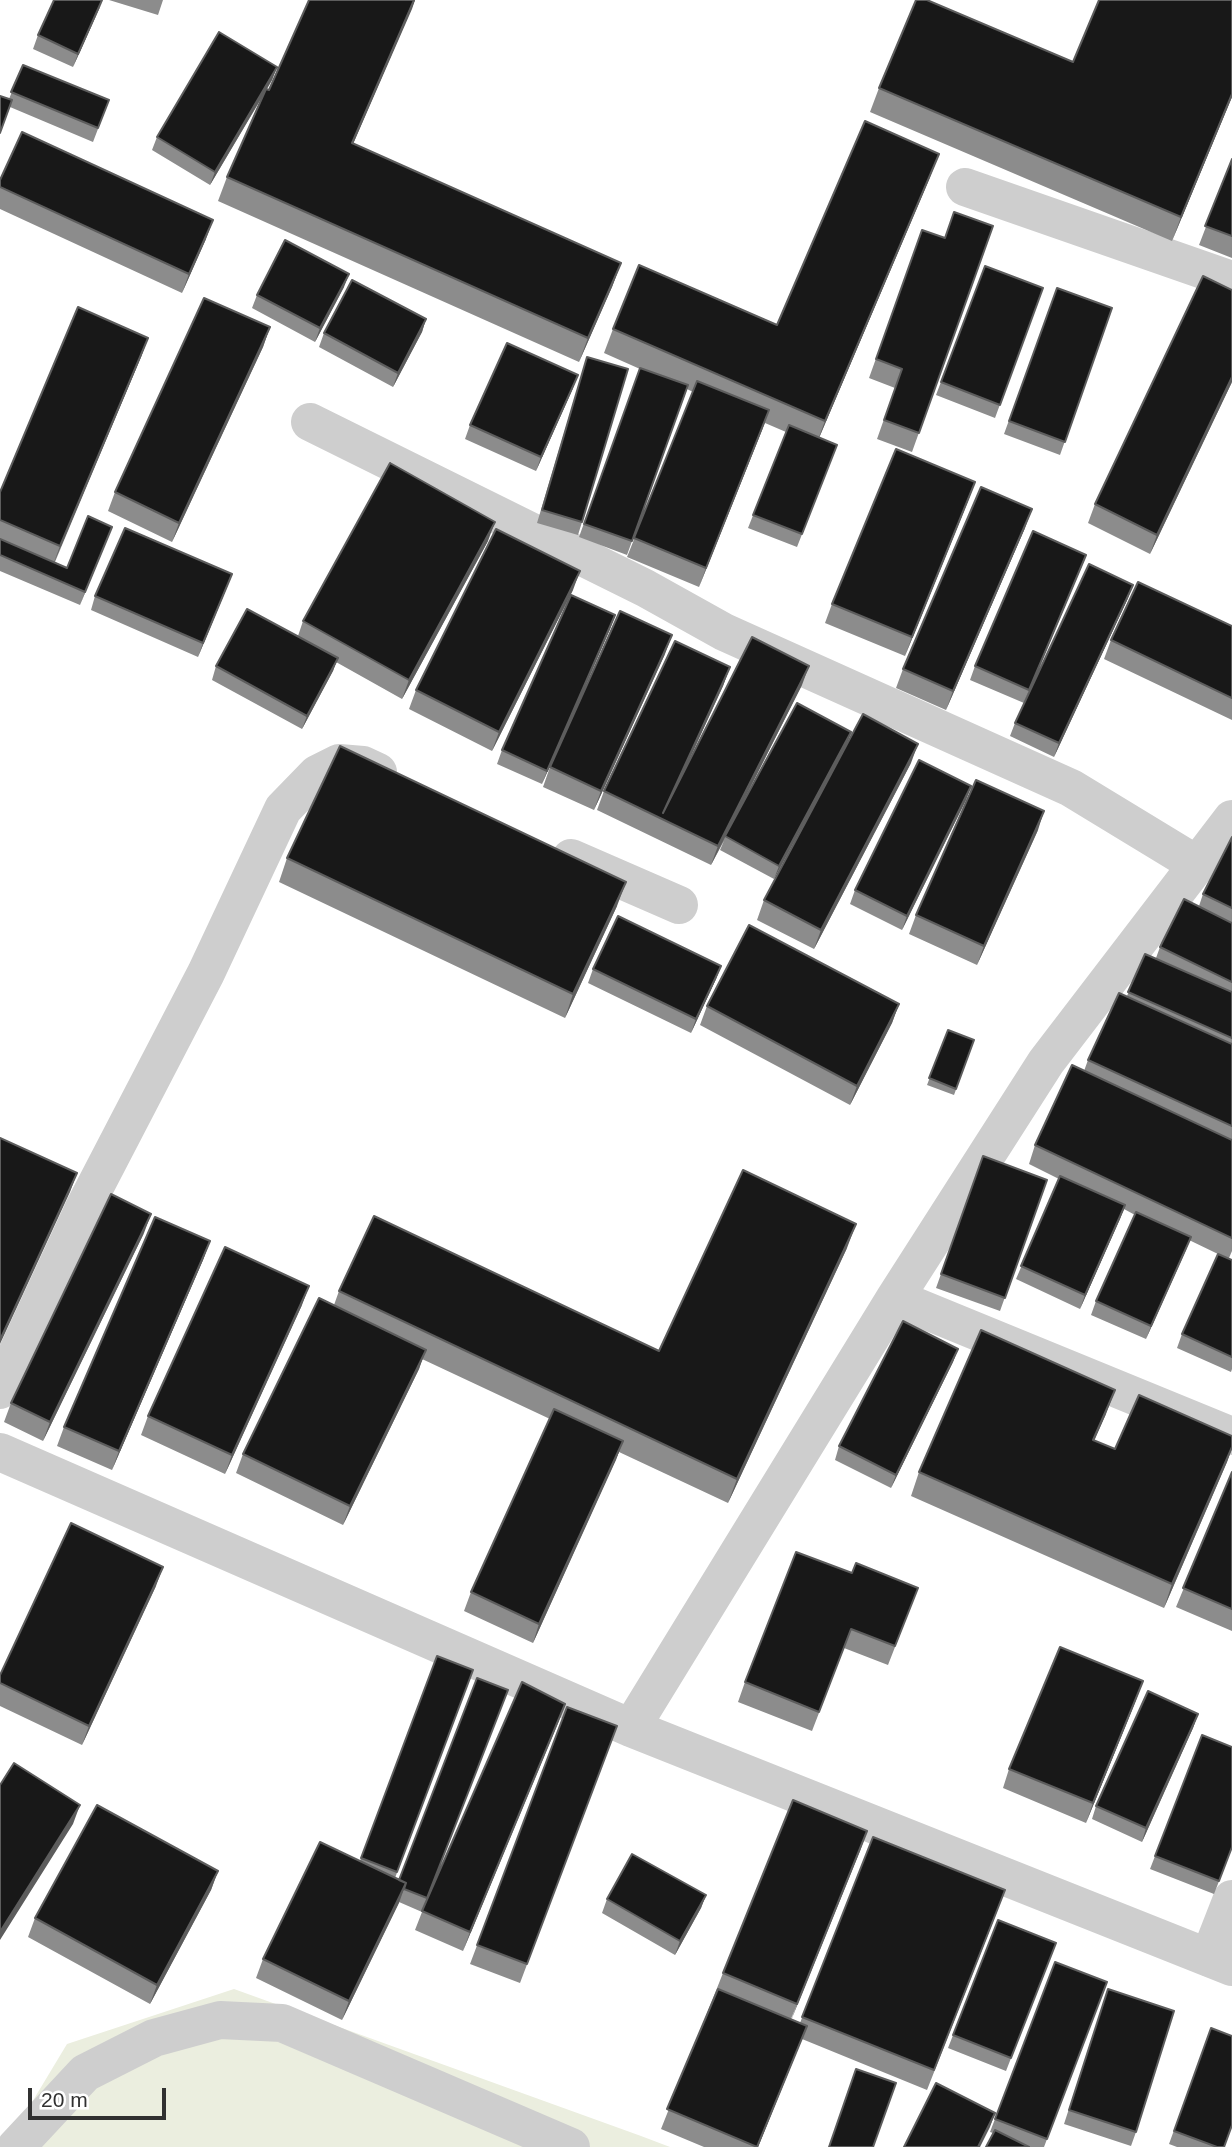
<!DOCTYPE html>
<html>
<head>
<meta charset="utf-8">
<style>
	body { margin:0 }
	#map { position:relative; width:1232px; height:2147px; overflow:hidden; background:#fff; font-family:Arial,sans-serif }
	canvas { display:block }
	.scale { position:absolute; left:28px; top:2088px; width:138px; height:32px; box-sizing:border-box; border:4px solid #313131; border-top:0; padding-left:9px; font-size:21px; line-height:24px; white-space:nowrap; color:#313131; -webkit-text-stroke:5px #fff; paint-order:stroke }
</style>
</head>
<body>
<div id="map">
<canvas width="1232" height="2147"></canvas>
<div class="scale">20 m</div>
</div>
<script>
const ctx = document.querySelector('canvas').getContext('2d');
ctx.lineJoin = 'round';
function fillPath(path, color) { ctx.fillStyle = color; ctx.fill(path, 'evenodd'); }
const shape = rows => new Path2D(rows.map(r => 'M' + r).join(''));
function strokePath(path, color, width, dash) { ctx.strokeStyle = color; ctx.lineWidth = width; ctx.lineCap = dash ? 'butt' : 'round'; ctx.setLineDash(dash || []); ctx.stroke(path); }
const green = shape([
	[234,1989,641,2136,670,2147,5,2147,67,2044]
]);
const minor = shape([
	[965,187,1232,280],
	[310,422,645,588,724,632,1071,788,1196,864],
	[571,858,679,905],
	[895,1298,1232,1436],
	[0,1390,85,1206,206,973,283,809,317,774,339,763,363,765,378,772],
	[0,1452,631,1728,1232,1967],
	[631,1728,895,1298,1046,1062,1232,819],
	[1209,1958,1232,1899],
	[16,2147,85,2073,154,2038,220,2020,282,2023,571,2147]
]);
const wall = shape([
	[109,0,163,0,158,15],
	[309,0,415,0,353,144,621,263,612,287,579,362,218,201,227,177,261,99,210,185,152,150,157,137,277,67,272,80,267,89,269,90],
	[1232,0,1232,97,1172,241,870,112,879,88,1073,62],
	[100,7,73,67,33,49,38,35],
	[23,65,109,100,93,142,10,107,9,99],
	[1232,159,1232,258,1199,245],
	[930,177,819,438,832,458,797,547,748,528,786,432,765,423,699,587,627,557,693,392,687,389,627,555,579,537,640,369,604,353,613,329,777,325],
	[0,180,206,239,182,293,0,209],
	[993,226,912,452,877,439,895,388,869,378,922,230,945,238],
	[985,266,1043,288,995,418,936,395],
	[344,287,315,342,252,308,257,295],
	[1057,288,1112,308,1060,455,1004,434],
	[426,319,422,332,393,387,319,347,324,333],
	[270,327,263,347,172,542,108,511,115,492],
	[148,338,141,357,55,562,67,568,112,527,80,605,0,571,0,492],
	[587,357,582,522,578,535,537,523],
	[1232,382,1150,554,1088,523,1095,504],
	[573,388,536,471,465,439,470,425],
	[968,501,905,656,825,623,832,604],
	[1025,528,946,710,896,688,903,669],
	[488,541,402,699,336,662,333,671,302,729,212,680,216,666,298,636,303,621],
	[1086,555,1024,703,970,680,975,666],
	[227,587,198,657,91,610,95,596],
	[573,590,492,751,409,709,416,690],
	[1128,598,1054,757,1010,736,1015,723],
	[615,615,610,629,542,784,497,764,502,750],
	[1232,626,1232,720,1104,659,1111,640],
	[665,654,594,810,543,787,550,767],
	[730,667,723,686,681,778,802,685,734,820,851,732,846,746,774,879,720,850,724,841,711,865,597,810,604,791],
	[911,763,814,949,757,920,764,900],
	[971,786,966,800,902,930,850,904,855,890],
	[1038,830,977,965,909,934,916,915],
	[1232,837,1232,1251,1229,1258,1232,1260,1232,1369,1231,1372,1177,1348,1182,1334,1218,1254,1189,1240,1146,1339,1091,1315,1096,1301,1135,1215,1124,1209,1080,1309,1016,1279,1059,1179,1029,1164,1035,1145,1084,1071,1088,1060,1127,996,1145,954,1156,958,1160,947,1199,906,1203,894],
	[287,858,617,906,565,1018,279,882],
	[721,966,716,979,691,1033,588,983,593,969],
	[899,1004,892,1023,850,1105,700,1025,707,1006],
	[948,1030,974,1040,954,1095,927,1085],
	[983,1156,1047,1180,1000,1311,936,1288],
	[144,1233,43,1441,4,1422,11,1403],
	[210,1241,203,1260,112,1470,57,1446,64,1427],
	[847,1248,728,1503,619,1452,533,1643,464,1611,471,1592,550,1419,422,1359,419,1369,343,1525,236,1473,243,1454,334,1305,339,1291,659,1351],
	[302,1305,225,1474,141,1435,148,1416],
	[958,1349,953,1362,891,1488,835,1460,839,1446],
	[1106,1414,1094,1440,1115,1449,1232,1436,1232,1449,1227,1462,1164,1608,911,1496,919,1472],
	[1232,1472,1232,1631,1176,1607],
	[852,1573,918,1588,888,1665,844,1648,812,1731,738,1702,745,1682],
	[156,1586,82,1745,0,1706,0,1675],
	[437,1656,473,1670,395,1878,429,1895,565,1704,463,1951,415,1930,422,1912,399,1902,342,2020,256,1978,263,1959,360,1861],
	[1136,1700,1086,1823,1003,1788,1009,1769],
	[567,1707,617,1726,520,1983,470,1964],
	[1198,1714,1193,1728,1142,1842,1092,1819,1096,1806],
	[1202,1735,1232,1848,1214,1894,1150,1869],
	[867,1831,791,2019,800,2023,873,1837,998,1909,927,2090,802,2039,758,2147,704,2147,661,2129,723,1973],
	[218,1871,211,1890,150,2004,28,1937,35,1918],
	[706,1895,701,1908,675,1955,602,1913,607,1899],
	[998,1920,1056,1943,1006,2071,948,2048],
	[1055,1962,1107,1982,1044,2147,986,2147,993,2133,990,2132],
	[1108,1989,1136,2132,1131,2146,1064,2124],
	[1211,2028,1224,2147,1177,2147,1169,2144]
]);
const shadedWall = shape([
	[103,0,100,7,73,67,78,54],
	[414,0,415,0,412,9,343,167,352,143],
	[277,67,272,80,210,185,215,172],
	[1232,94,1232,97,1172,241,1181,217],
	[939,154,930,177,816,445,825,421],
	[213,220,206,239,182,293,189,274],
	[621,263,612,287,579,362,588,338],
	[349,274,344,287,315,342,320,328],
	[426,319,422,332,393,387,398,373],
	[270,327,263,347,172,542,179,523],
	[148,338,141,357,53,565,60,546],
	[578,375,573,388,536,471,541,457],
	[1232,377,1232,382,1150,554,1157,535],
	[769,410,762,430,699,587,706,568],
	[975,482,968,501,905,656,912,637],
	[1032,509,1025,528,946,710,953,691],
	[495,522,488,541,402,699,409,680],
	[112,527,107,540,80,605,85,592],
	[1086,555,1081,568,1024,703,1029,690],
	[580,571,573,590,492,751,499,732],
	[232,574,227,587,198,657,203,643],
	[1133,585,1128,598,1054,757,1059,743],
	[615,615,610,629,542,784,547,771],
	[672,635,665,654,594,810,601,791],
	[338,658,333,671,302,729,307,716],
	[809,666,802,685,711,865,718,846],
	[730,667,723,686,662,819,663,813],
	[851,732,846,746,774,879,779,866],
	[918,744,911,763,814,949,821,930],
	[971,786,966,800,902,930,907,916],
	[1044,811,1038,830,977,965,984,946],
	[626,882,617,906,565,1018,573,994],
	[721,966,716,979,691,1033,696,1019],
	[899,1004,892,1023,850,1105,857,1086],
	[77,1173,70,1192,0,1344,0,1340],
	[1125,1205,1120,1219,1080,1309,1085,1295],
	[151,1214,144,1233,43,1441,50,1422],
	[856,1224,847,1248,728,1503,737,1479],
	[1191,1237,1186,1250,1146,1339,1151,1326],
	[210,1241,203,1260,112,1470,119,1451],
	[309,1286,302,1305,225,1474,232,1455],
	[958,1349,953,1362,891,1488,896,1475],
	[426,1350,419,1369,343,1525,350,1506],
	[1115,1390,1106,1414,1084,1464,1093,1440],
	[623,1441,616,1460,533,1643,539,1624],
	[1232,1447,1227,1462,1164,1608,1172,1584],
	[163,1567,156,1586,82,1745,89,1726],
	[1143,1681,1136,1700,1086,1823,1093,1803],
	[565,1704,558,1723,463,1951,470,1932],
	[1198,1714,1193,1728,1142,1842,1146,1828],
	[80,1805,73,1824,0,1940,0,1932],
	[867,1831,860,1851,790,2023,797,2004],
	[218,1871,211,1890,150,2004,157,1985],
	[406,1883,399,1903,342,2020,349,2001],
	[706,1895,701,1908,675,1955,680,1941],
	[807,2026,758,2147,757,2147],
	[995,2113,990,2127,980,2147,978,2147]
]);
const building = shape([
	[54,0,102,0,78,54,38,35,54,0],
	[309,0,414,0,352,143,621,263,588,338,227,177,266,89,269,90,309,0],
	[916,0,927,0,1073,62,1099,0,1232,0,1232,94,1181,217,879,88,916,0],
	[219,32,277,67,215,172,157,137,219,32],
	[23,65,109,100,98,128,11,92,23,65],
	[0,96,12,100,0,133,0,96],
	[865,121,939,154,825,421,613,329,639,265,777,325,865,121],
	[22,132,213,220,189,274,0,187,0,180,22,132],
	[1232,159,1232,236,1205,226,1232,159],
	[954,212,993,226,919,433,884,420,902,369,876,359,922,230,945,238,954,212],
	[285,240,349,274,320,328,257,295,285,240],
	[985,266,1043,288,1000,405,941,382,985,266],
	[1203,276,1232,290,1232,377,1157,535,1095,504,1203,276],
	[352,280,426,319,398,373,324,333,352,280],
	[1057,288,1112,308,1065,442,1009,421,1057,288],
	[204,298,270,327,179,523,115,492,204,298],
	[78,307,148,338,60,546,0,520,0,492,78,307],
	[507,343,578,375,541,457,470,425,507,343],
	[587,357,628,369,582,522,542,510,587,357],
	[640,368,688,385,632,541,584,524,640,368],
	[697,381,769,410,706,568,634,538,697,381],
	[789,425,837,445,802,534,753,515,789,425],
	[896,449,975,482,912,637,832,604,896,449],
	[390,463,495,522,409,680,303,621,390,463],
	[981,487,1032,509,953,691,903,669,981,487],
	[88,516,112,527,85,592,0,555,0,539,67,568,88,516],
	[125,528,232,574,203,643,95,596,125,528],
	[496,529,580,571,499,732,416,690,496,529],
	[1033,531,1086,555,1029,690,975,666,1033,531],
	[1089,564,1133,585,1059,743,1015,723,1089,564],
	[1138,582,1232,626,1232,698,1111,640,1138,582],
	[571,595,615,615,547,771,502,750,571,595],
	[247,609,338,658,307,716,216,666,247,609],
	[620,611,672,635,601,791,550,767,620,611],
	[752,637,809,666,718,846,604,791,675,641,730,667,663,813,752,637],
	[797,703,851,732,779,866,725,836,797,703],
	[863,714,918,744,821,930,764,900,863,714],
	[340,746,626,882,573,994,287,858,340,746],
	[919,760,971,786,907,916,855,890,919,760],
	[976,780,1044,811,984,946,916,915,976,780],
	[1232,837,1232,908,1203,894,1232,837],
	[1184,899,1232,923,1232,982,1160,947,1184,899],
	[618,916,721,966,696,1019,593,969,618,916],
	[749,925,899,1004,857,1086,707,1006,749,925],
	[1145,954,1232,992,1232,1038,1128,992,1145,954],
	[1119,993,1232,1044,1232,1126,1088,1060,1119,993],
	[948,1030,974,1040,956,1089,929,1078,948,1030],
	[1072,1065,1232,1140,1232,1238,1035,1145,1072,1065],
	[0,1138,77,1173,0,1340,0,1138],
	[983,1156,1047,1180,1005,1298,941,1274,983,1156],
	[743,1170,856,1224,737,1479,339,1291,374,1216,659,1351,743,1170],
	[1060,1176,1125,1205,1085,1295,1021,1266,1060,1176],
	[111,1194,151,1214,50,1422,11,1403,111,1194],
	[1136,1212,1191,1237,1151,1326,1096,1301,1136,1212],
	[155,1217,210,1241,119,1451,64,1427,155,1217],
	[225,1247,309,1286,232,1455,148,1416,225,1247],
	[1218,1254,1232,1260,1232,1357,1182,1334,1218,1254],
	[319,1298,426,1350,350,1506,243,1454,319,1298],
	[903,1321,958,1349,896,1475,839,1446,903,1321],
	[981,1330,1115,1390,1093,1440,1115,1449,1139,1395,1232,1436,1232,1447,1172,1584,919,1472,981,1330],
	[554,1409,623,1441,539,1624,471,1592,554,1409],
	[1232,1472,1232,1609,1183,1588,1232,1472],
	[71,1523,163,1567,89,1726,0,1683,0,1675,71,1523],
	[796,1552,852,1573,856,1563,918,1588,895,1646,851,1629,819,1712,745,1682,796,1552],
	[1060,1647,1143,1681,1093,1803,1009,1769,1060,1647],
	[437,1656,473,1670,397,1872,361,1858,437,1656],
	[477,1678,508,1690,427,1898,404,1889,406,1883,399,1880,477,1678],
	[522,1682,565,1704,470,1932,422,1911,522,1682],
	[1148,1691,1198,1714,1146,1828,1096,1806,1148,1691],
	[567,1707,617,1726,527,1964,477,1945,567,1707],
	[1202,1735,1232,1747,1232,1847,1219,1881,1155,1856,1202,1735],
	[14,1763,80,1805,0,1932,0,1785,14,1763],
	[793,1800,867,1831,797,2004,723,1973,793,1800],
	[97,1805,218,1871,157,1985,35,1918,97,1805],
	[873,1837,1005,1890,934,2070,802,2017,873,1837],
	[320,1842,406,1883,349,2001,263,1959,320,1842],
	[632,1854,706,1895,680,1941,607,1899,632,1854],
	[998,1920,1056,1943,1011,2058,953,2035,998,1920],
	[1055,1962,1107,1982,1047,2139,995,2119,1055,1962],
	[718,1989,807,2026,757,2147,667,2109,718,1989],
	[1108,1989,1174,2011,1136,2132,1069,2110,1108,1989],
	[1211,2028,1232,2036,1232,2125,1224,2147,1217,2147,1174,2131,1211,2028],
	[856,2069,896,2083,873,2147,829,2147,856,2069],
	[936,2083,995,2113,978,2147,904,2147,936,2083],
	[995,2130,1029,2147,986,2147,995,2130]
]);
fillPath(green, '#ebeedf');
strokePath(minor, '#cecece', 38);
fillPath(wall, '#8c8c8c');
fillPath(shadedWall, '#5d5d5d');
fillPath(building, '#181818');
strokePath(building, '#5d5d5d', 2);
</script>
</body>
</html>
